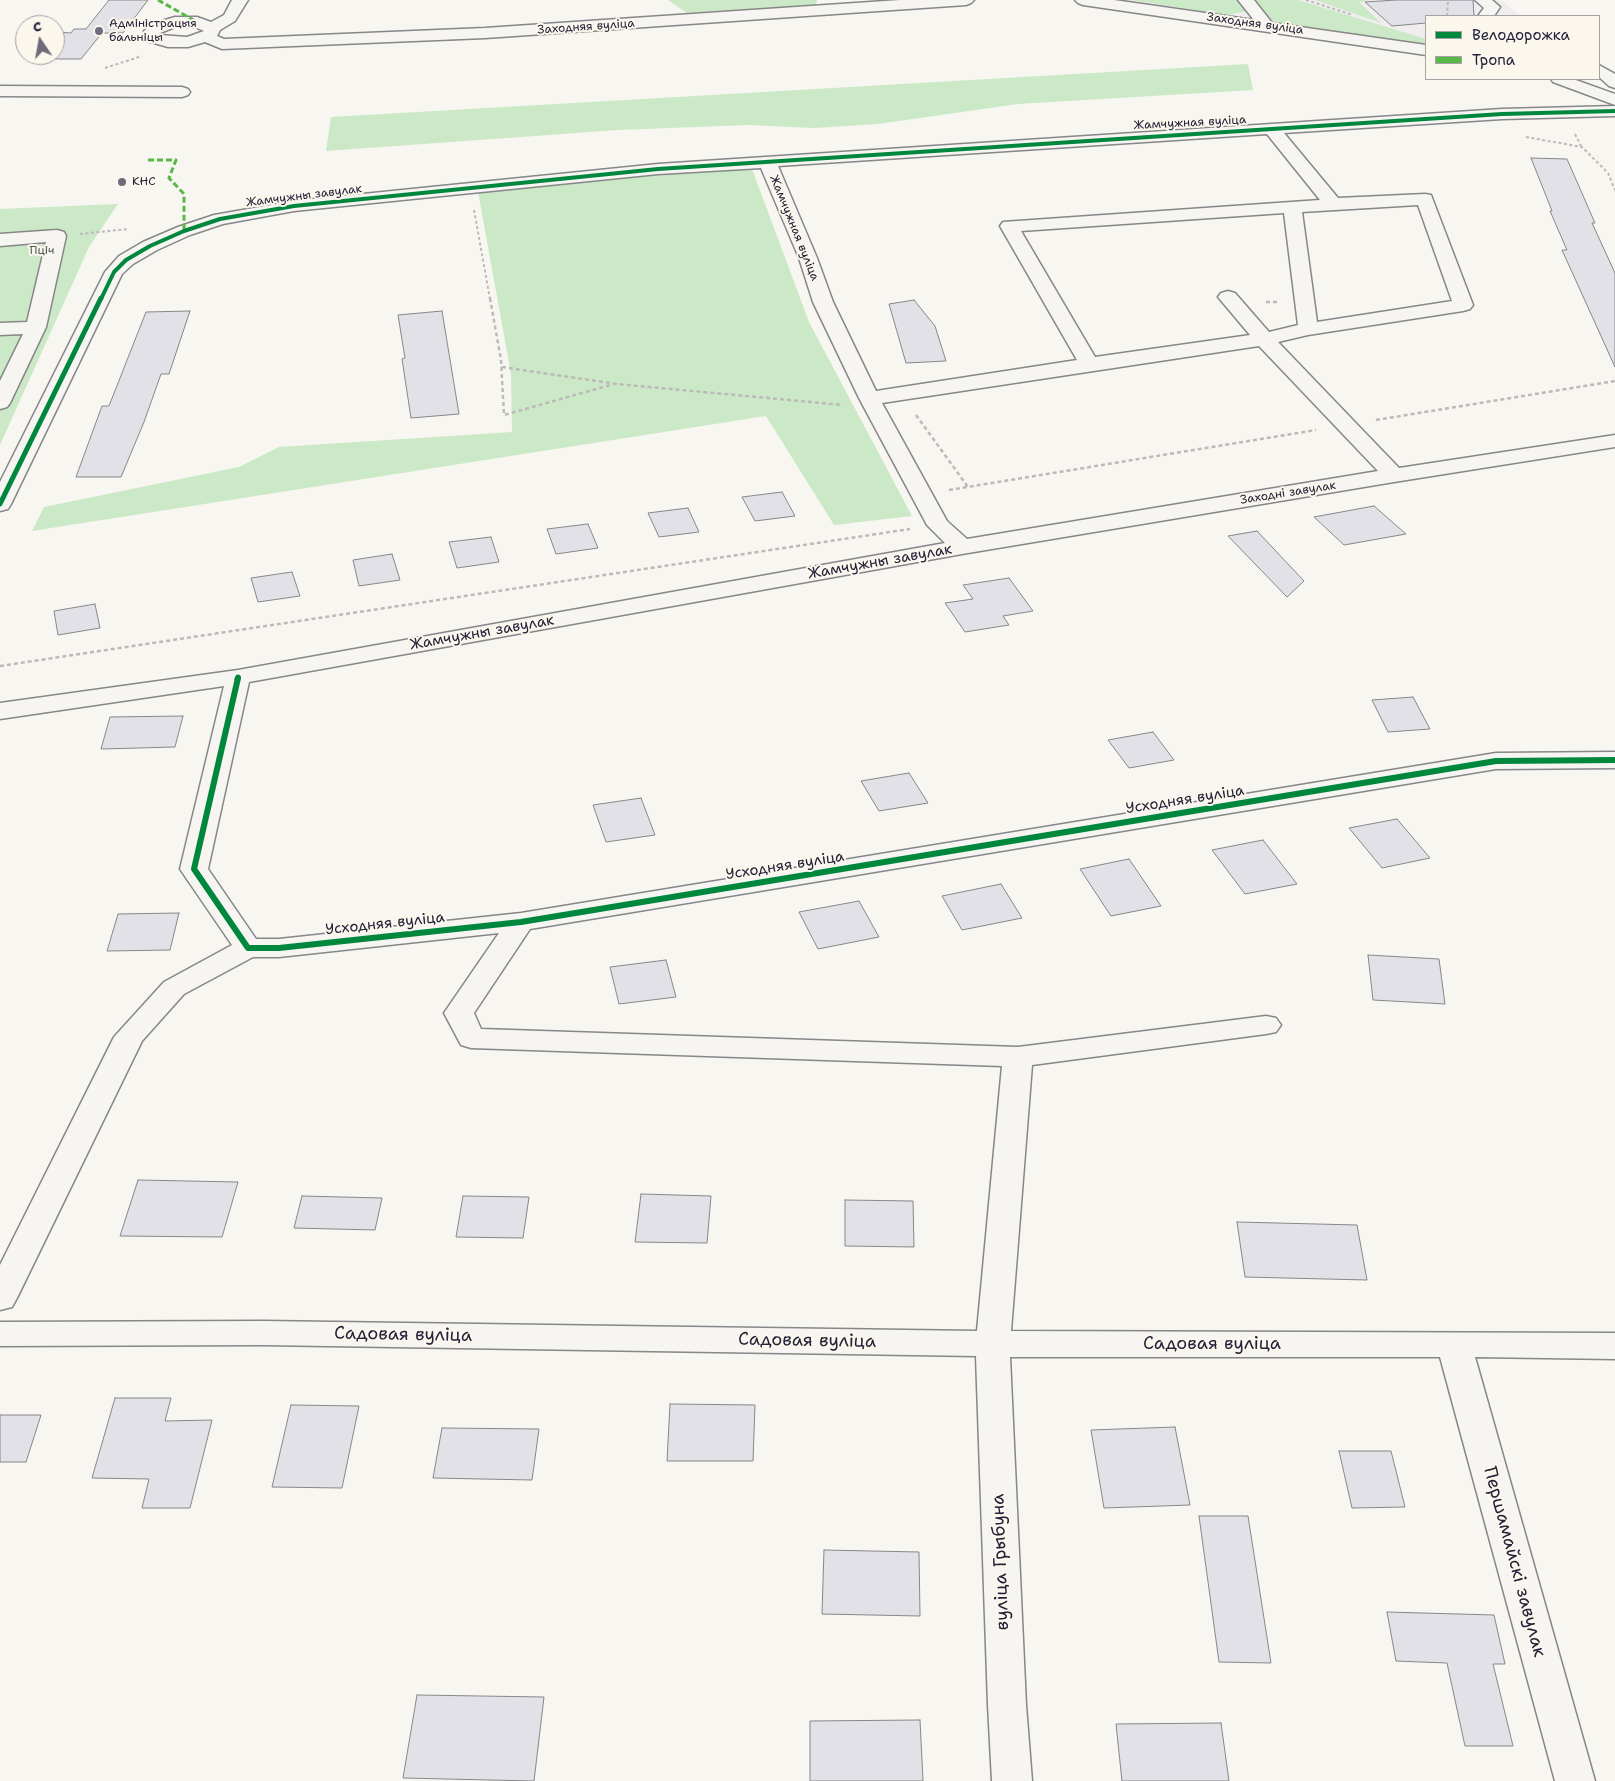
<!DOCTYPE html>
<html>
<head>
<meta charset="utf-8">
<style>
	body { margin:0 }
	#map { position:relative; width:1615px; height:1781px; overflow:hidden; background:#f8f6f0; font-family:"Shantell Sans",sans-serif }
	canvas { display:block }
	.legend { position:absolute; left:1425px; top:15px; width:175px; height:65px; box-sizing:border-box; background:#fbf7ec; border:1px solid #a4a2a5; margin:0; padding:6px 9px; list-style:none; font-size:15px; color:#22223b }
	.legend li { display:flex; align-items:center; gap:10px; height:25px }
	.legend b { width:25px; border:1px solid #a4a2a5 }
	.north { position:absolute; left:15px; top:15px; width:50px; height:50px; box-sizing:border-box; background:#fbf7ec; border:1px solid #a4a2a5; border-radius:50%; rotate:348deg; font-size:14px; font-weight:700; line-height:20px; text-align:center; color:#22223b }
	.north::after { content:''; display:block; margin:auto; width:18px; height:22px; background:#6d6c7a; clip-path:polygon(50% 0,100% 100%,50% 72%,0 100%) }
</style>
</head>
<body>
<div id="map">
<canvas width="1615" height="1781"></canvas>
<ul class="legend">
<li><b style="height:6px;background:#00873e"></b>Велодорожка</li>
<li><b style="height:6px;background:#58b947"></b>Тропа</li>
</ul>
<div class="north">С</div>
</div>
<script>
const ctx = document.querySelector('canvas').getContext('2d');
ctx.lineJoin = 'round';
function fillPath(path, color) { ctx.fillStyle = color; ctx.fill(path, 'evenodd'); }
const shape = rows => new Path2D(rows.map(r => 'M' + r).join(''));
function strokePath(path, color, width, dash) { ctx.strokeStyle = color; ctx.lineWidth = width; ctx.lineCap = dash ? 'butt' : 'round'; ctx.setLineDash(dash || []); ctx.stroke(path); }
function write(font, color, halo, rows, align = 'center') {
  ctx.font = font + ' "Shantell Sans",sans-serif'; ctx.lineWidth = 4; ctx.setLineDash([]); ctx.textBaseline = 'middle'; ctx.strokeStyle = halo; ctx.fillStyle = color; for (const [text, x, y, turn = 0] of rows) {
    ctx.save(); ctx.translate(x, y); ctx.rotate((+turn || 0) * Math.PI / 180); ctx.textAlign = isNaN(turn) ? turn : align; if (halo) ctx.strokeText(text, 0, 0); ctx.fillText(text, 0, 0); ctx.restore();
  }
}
const built = shape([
	[1120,0,1501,0,1521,16,1426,16,1426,47]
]);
const green = shape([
	[668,0,817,0,816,5,687,13],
	[1130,0,1240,0,1248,11,1228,15],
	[1250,0,1298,0,1426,39,1426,46,1267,21],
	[1315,0,1365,0,1367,1,1359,2,1381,23],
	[1248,64,1253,90,1018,104,878,124,814,128,748,125,618,130,326,151,331,117],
	[752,169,809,322,912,516,834,525,766,416,32,531,44,507,239,467,279,447,512,432,511,374,478,192,626,176],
	[118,204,89,247,0,445,0,209]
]);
const building = shape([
	[109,0,148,0,123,33,102,33,81,59,55,59,55,32,71,33,74,29,86,29,109,0],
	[1396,0,1473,0,1474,16,1426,16,1426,23,1392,26,1365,2,1396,0],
	[1531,158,1567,159,1595,223,1592,223,1615,273,1615,367,1562,250,1567,250,1550,211,1552,211,1531,158],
	[914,300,935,326,946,361,906,363,889,304,914,300],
	[190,311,169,374,161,374,144,422,121,477,76,477,102,406,109,406,146,312,190,311],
	[442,311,459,414,411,418,402,359,405,358,398,315,442,311],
	[782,492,795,516,755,521,742,497,782,492],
	[1374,506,1406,534,1344,545,1314,517,1374,506],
	[688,508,699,532,659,537,648,513,688,508],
	[588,524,598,548,556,554,547,529,588,524],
	[1257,531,1304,581,1287,597,1228,536,1257,531],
	[491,537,499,562,457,568,449,542,491,537],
	[392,554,400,580,359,586,353,560,392,554],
	[292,572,300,596,258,602,251,578,292,572],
	[1009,578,1033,611,1003,616,1009,625,965,632,945,603,973,599,963,585,1009,578],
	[95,604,100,628,58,635,54,611,95,604],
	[1413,697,1430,729,1388,732,1372,700,1413,697],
	[183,716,175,747,101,749,110,717,183,716],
	[1153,732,1174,760,1129,768,1108,740,1153,732],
	[909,773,928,803,879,811,861,781,909,773],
	[641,798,655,835,606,842,593,805,641,798],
	[1397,819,1430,858,1382,868,1349,828,1397,819],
	[1263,840,1297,884,1245,894,1212,850,1263,840],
	[1129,859,1161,906,1111,916,1080,869,1129,859],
	[1001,884,1022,918,962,930,942,896,1001,884],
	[859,901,879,937,818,949,799,912,859,901],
	[179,913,170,950,107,951,118,914,179,913],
	[1368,955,1439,959,1445,1004,1373,1000,1368,955],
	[666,960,676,997,619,1004,610,967,666,960],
	[138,1180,238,1182,222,1237,120,1236,138,1180],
	[641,1194,711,1196,707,1243,635,1242,641,1194],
	[302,1196,382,1198,375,1230,294,1228,302,1196],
	[463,1196,529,1197,523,1238,456,1237,463,1196],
	[845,1200,913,1201,914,1247,845,1246,845,1200],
	[1237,1222,1357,1225,1367,1280,1245,1277,1237,1222],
	[115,1398,171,1398,165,1421,212,1420,190,1508,142,1508,149,1479,92,1478,115,1398],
	[670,1404,755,1405,753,1461,667,1461,670,1404],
	[291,1405,359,1406,342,1488,272,1487,291,1405],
	[0,1415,41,1415,26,1462,0,1462,0,1415],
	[1175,1427,1190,1505,1104,1508,1091,1430,1175,1427],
	[442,1428,539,1429,532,1480,433,1478,442,1428],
	[1339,1451,1391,1451,1405,1507,1352,1508,1339,1451],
	[1199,1516,1248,1516,1271,1663,1219,1662,1199,1516],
	[824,1550,919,1552,920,1616,822,1614,824,1550],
	[1387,1612,1494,1615,1505,1664,1493,1664,1513,1746,1465,1746,1447,1663,1396,1661,1387,1612],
	[417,1695,544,1697,534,1781,403,1778,417,1695],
	[920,1720,923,1781,810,1781,810,1721,920,1720],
	[1221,1723,1229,1781,1122,1781,1116,1724,1221,1723]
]);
const pathFar1 = shape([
	[1306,0,1353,15],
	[1447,16,1448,0],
	[105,68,142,56],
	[1575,134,1581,146],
	[1526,137,1582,147,1608,173,1615,190],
	[474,210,490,299],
	[80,234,128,229]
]);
const path = shape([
	[490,298,501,360,504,415,614,384],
	[1266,302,1280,302],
	[502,367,617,384,843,405],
	[916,415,968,487],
	[1376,420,1615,381],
	[949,490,1316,430],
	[0,666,910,529]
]);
const minor = shape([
	[232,0,248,0,235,21,220,30,217,36,224,39,485,28,900,0,974,0,971,3,966,5,485,38,222,49,205,42,188,47,168,47,147,41,145,38,144,31,147,28,158,22,175,17,197,17,211,22,224,15,232,0],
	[175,27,195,27,204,31,187,37,160,35,160,33,175,27],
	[1075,0,1114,0,1254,20,1238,0,1254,0,1272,23,1426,45,1426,55,1083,5,1078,3,1075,0],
	[1475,0,1492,0,1500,7,1494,16,1478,16,1484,8,1475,0],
	[1599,65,1615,74,1615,88,1609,86,1599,77,1599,65],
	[1551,79,1573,79,1615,94,1615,105,1553,82,1551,79],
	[0,86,182,87,188,89,190,92,188,95,182,97,0,96,0,86],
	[1615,106,1615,116,1502,119,1284,133,1338,198,1425,194,1431,195,1473,305,1470,309,1463,311,1308,335,1278,342,1399,468,1615,435,1615,447,1394,482,962,554,249,682,208,869,256,939,279,939,521,913,1496,753,1615,752,1615,768,1496,769,530,929,474,1013,481,1029,1018,1047,1266,1016,1276,1018,1281,1025,1276,1032,1266,1034,1032,1065,1011,1331,1615,1333,1615,1359,1475,1357,1595,1781,1555,1781,1440,1357,1010,1357,1026,1705,1032,1781,992,1781,988,1705,976,1356,263,1345,0,1346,0,1322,263,1321,977,1331,1002,1066,471,1048,461,1045,444,1013,499,933,279,957,253,957,184,994,142,1041,17,1298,12,1307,0,1310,0,1265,114,1037,164,982,232,945,180,869,224,686,0,719,0,703,238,670,945,543,927,525,859,398,813,302,799,258,761,168,658,174,294,211,223,224,190,235,157,250,133,264,122,274,11,504,8,509,0,511,0,482,105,272,119,256,143,242,178,227,214,215,294,201,658,164,1502,109,1615,106],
	[1267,134,1320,200,1003,222,1000,226,1077,360,876,391,833,302,817,258,778,166,1267,134],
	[1418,205,1452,301,1317,322,1302,212,1418,205],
	[1284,213,1298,325,1269,332,1235,293,1228,291,1221,293,1218,297,1250,335,1095,357,1021,231,1284,213],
	[1259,346,1378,471,967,539,947,521,882,403,1259,346],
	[57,230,64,232,66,236,46,327,10,403,7,407,0,409,0,381,23,334,0,335,0,323,27,322,46,242,0,246,0,234,57,230]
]);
const quiet = shape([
	[158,0,197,22],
	[148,160,176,160,169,178,184,194,184,231]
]);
const cyclewayFar2 = shape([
	[101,299,114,272,126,260,150,246,184,231,220,219,294,206,658,169,1502,114,1615,111]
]);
const cyclewayFar1 = shape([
	[0,504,101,298],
	[237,679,238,677]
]);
const cycleway = shape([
	[238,678,194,869,248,948,279,948,521,922,1496,761,1615,760]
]);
const markers = [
	[99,31,5,"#6d6c7a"],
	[122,182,5,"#6d6c7a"]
];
const farPoinames = [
	["Адміністрацыя",109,24],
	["бальніцы",109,38],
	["КНС",132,182]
];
const farStreetnames = [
	["Заходняя вуліца",1255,24,8],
	["Заходняя вуліца",586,27,-4],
	["Жамчужная вуліца",1190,123,-3],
	["Жамчужны завулак",304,196,-7],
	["Жамчужная вуліца",794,228,68],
	["Заходні завулак",1288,493,-9]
];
const farParknames = [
	["Пціч",42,251]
];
const streetNames = [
	["Жамчужны завулак",880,562,-10],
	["Жамчужны завулак",482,633,-10],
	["Усходняя вуліца",1185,800,-9],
	["Усходняя вуліца",785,866,-9],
	["Усходняя вуліца",385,924,-6]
];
const nearStreetnames = [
	["Садовая вуліца",403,1335,1],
	["Садовая вуліца",807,1341,1],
	["Садовая вуліца",1212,1344],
	["вуліца Грыбуна",1001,1562,-92],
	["Першамайскі завулак",1514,1562,75]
];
fillPath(built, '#f0edef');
fillPath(green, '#cbe9c6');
fillPath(building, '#e3e1e8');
strokePath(building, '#878688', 1);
strokePath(minor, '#878688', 3);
strokePath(pathFar1, '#bcbab9', 2, [3, 2.5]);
strokePath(path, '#bcbab9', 2.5, [4, 3]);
fillPath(minor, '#f6f5f1');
strokePath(quiet, '#58b947', 3, [6, 3]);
strokePath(cyclewayFar2, '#00873e', 4);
strokePath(cyclewayFar1, '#00873e', 5);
strokePath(cycleway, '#00873e', 6);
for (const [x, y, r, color] of markers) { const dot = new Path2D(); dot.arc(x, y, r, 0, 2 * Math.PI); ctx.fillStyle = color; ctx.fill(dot); strokePath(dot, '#fbf7ec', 2); }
write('12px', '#22223b', '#fbf7ec', farPoinames, 'left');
write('12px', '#22223b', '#fbf7ec', farStreetnames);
write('12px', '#4a5a5a', '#fbf7ec', farParknames);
write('15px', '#22223b', '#fbf7ec', streetNames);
write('18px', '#22223b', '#fbf7ec', nearStreetnames);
</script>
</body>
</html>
